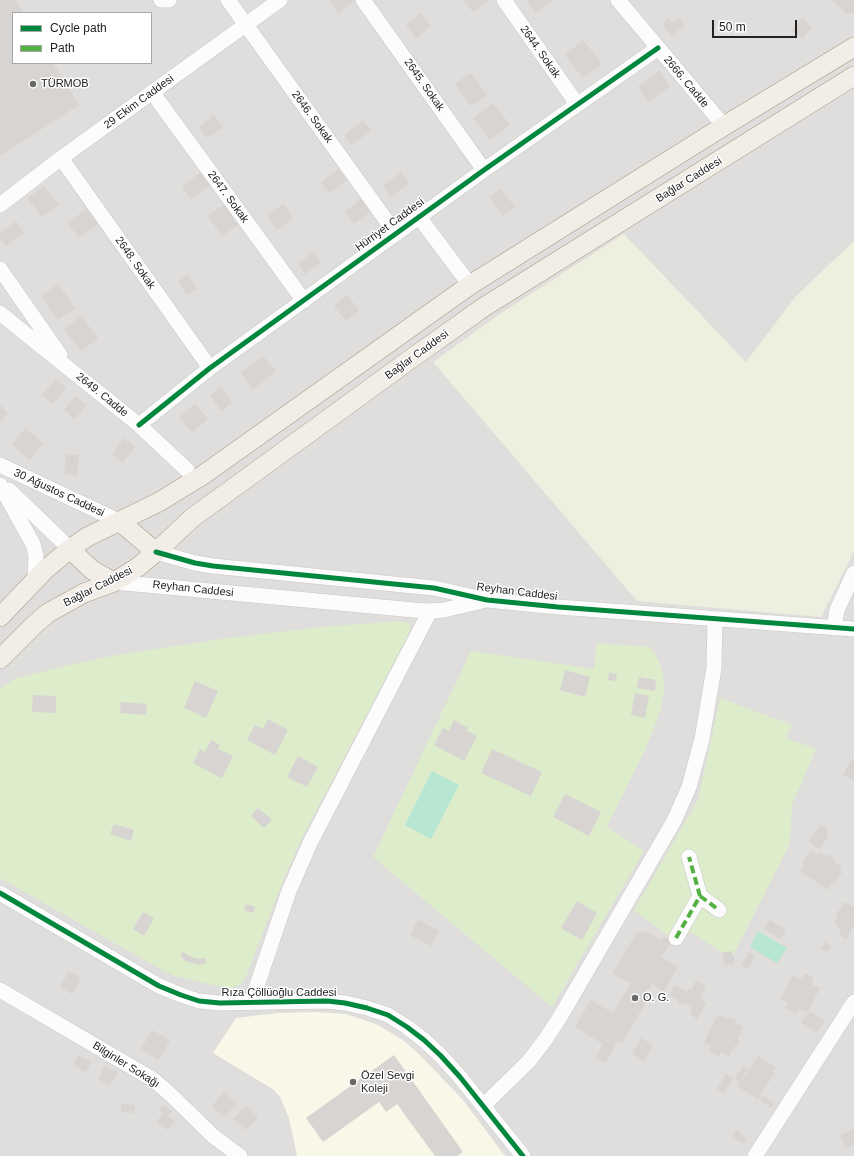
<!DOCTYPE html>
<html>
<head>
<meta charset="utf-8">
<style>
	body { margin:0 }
	#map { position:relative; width:854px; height:1156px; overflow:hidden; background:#f0eeeb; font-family:Helvetica,sans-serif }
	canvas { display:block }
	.legend { position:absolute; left:12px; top:12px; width:140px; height:52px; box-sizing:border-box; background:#fff; border:1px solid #a7a7a7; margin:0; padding:5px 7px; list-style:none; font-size:12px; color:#222 }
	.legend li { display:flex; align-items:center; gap:8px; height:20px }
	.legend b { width:20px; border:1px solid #a7a7a7 }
	.scale { position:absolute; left:712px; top:20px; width:85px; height:18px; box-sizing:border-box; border:2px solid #222; border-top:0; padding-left:5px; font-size:12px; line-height:14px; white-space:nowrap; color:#222; -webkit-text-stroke:3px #fff; paint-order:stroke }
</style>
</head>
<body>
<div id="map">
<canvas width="854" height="1156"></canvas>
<ul class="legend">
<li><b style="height:5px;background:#00873e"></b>Cycle path</li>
<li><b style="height:5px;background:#55b145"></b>Path</li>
</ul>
<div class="scale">50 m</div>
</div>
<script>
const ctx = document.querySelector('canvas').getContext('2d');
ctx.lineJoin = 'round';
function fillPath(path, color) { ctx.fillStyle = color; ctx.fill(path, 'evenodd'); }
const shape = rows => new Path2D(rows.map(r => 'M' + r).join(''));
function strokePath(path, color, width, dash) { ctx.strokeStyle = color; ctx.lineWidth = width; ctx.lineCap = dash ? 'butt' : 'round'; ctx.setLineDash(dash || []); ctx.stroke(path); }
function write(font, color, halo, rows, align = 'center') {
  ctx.font = font + ' Helvetica,sans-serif'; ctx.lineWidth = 3; ctx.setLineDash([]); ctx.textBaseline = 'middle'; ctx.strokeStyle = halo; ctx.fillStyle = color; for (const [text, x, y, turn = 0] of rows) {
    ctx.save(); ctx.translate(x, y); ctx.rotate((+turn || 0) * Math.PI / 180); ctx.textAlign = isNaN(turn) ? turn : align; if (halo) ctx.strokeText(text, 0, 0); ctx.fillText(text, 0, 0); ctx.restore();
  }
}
const residential = shape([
	[0,0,854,0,854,1156,0,1156],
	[13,13,151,13,151,63,13,63]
]);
const education = shape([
	[316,1012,345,1014,361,1019,378,1025,403,1040,419,1054,463,1100,505,1156,297,1156,289,1118,280,1097,274,1090,213,1053,236,1018,278,1013]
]);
const farmland = shape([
	[624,234,746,362,796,296,854,241,854,551,821,617,637,601,433,362,504,311]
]);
const grass = shape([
	[401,621,407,622,410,624,410,629,407,637,302,838,284,878,247,974,242,983,237,986,232,988,225,988,175,976,162,970,0,878,0,688,3,686,17,678,73,664,117,655,221,639,321,627],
	[597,643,650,647,658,659,663,673,664,689,661,708,655,725,644,752,607,827,644,851,552,1007,373,857,471,651,594,669],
	[720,698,792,725,786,738,816,749,792,805,790,843,733,956,731,951,722,953,691,932,676,942,634,910,698,800]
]);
const pitch = shape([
	[432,771,459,785,431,839,405,825],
	[758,931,787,948,777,963,750,947]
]);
const building = shape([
	[0,0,15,0,23,13,13,13,13,63,53,63,79,105,0,156],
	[329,0,356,0,338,13],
	[463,0,489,0,473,12],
	[526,0,553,0,536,13],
	[831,0,854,0,854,13,848,14],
	[421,13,431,26,416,38,406,25],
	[679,17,685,25,672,36,662,24,668,18,672,23],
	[802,18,812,27,802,39,792,30],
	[583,40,602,64,583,78,565,55],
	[659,71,670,86,649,102,638,87],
	[470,73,487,95,471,106,455,84],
	[493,103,510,125,490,140,473,118],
	[214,115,223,127,207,138,199,127],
	[363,120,371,131,351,145,344,135],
	[339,169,347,180,329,193,321,182],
	[201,172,211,185,191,199,182,186],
	[401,172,409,183,391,197,383,186],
	[44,186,59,205,42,217,27,198],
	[501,189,515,207,503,216,489,197],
	[361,199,370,212,354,224,345,212],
	[226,203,240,224,222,236,208,216],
	[283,204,293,218,277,230,267,216],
	[86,209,98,224,79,238,68,223],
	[16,221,24,233,6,246,0,237,0,233],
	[313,252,321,262,305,274,298,263],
	[187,275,197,288,187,295,178,282],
	[58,284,75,308,58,320,41,296],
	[347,295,359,310,346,321,334,306],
	[81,316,98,338,81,351,64,329],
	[263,356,276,371,253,389,241,373],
	[56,379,66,388,53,404,42,395],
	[221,387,232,403,221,411,210,395],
	[76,396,86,405,75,419,64,410],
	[195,404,208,419,192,432,179,417],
	[0,405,8,413,0,422],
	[25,428,43,443,30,460,12,445],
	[124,438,135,447,122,463,112,454],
	[66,454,79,455,77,476,64,474],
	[565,670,590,677,585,697,560,690],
	[609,672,617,674,616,681,608,680],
	[639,677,656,680,655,691,637,688],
	[195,681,218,691,206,718,184,708],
	[635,693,649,696,645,718,631,715],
	[33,695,56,696,56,713,32,712],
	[121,702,147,704,146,715,120,713],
	[268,719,288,730,275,755,247,740,255,725,263,729],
	[454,720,468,728,466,730,477,736,464,761,434,745,443,728,449,731],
	[211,740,220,745,218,749,233,756,222,778,193,763,200,749,205,752],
	[492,749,542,772,531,796,481,773],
	[298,756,318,767,307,787,287,777],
	[852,759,854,761,854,781,843,775],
	[565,794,601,812,589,836,553,817],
	[258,808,272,820,264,828,251,816],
	[114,824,134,830,131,841,110,834],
	[821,824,827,829,827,834,829,835,819,849,809,842],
	[811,851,817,855,819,852,824,855,826,856,828,854,835,859,834,862,842,866,838,869,842,872,834,885,832,883,827,890,809,876,807,877,800,871,805,865,802,862],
	[577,901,597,913,582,940,561,928],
	[844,902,854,907,854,925,846,939,839,934,841,930,837,927,838,925,835,923,838,916,836,915],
	[246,904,255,907,253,913,244,910],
	[143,912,154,918,144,936,133,929],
	[418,920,439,931,431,946,410,935],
	[770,920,786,930,780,939,764,929],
	[644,931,661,940,664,937,672,941,661,957,678,966,664,992,652,984,645,994,649,997,622,1043,617,1042,606,1063,596,1057,603,1044,575,1027,591,1000,613,1013,631,983,612,974,637,932],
	[825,942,832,946,827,953,821,948],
	[183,951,187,955,197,959,206,958,206,963,197,965,186,961,180,956],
	[731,951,735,960,734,964,724,965,722,953],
	[749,952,755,956,748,969,741,966],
	[69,971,81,978,72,994,60,987],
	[806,974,808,974,812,977,813,982,812,985,820,988,807,1013,799,1009,796,1013,786,1008,789,1003,781,999,792,975,800,979],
	[696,980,706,986,701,995,703,995,701,999,706,1003,697,1019,690,1014,693,1008,684,1002,682,1004,678,1002,678,1000,669,995,675,985,687,992,689,989,692,989],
	[810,1011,825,1021,816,1032,801,1022],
	[719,1015,726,1019,728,1017,737,1020,736,1023,743,1027,737,1040,740,1041,736,1047,734,1046,729,1056,721,1051,719,1056,708,1051,712,1046,704,1043,717,1016,719,1017],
	[152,1030,170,1041,158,1060,141,1049],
	[641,1038,653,1045,644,1061,632,1054],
	[78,1055,91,1062,86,1072,73,1065],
	[394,1055,463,1152,457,1156,435,1156,397,1104,386,1112,379,1102,323,1142,306,1118],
	[758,1056,776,1067,773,1071,775,1072,758,1099,738,1087],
	[105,1066,118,1073,110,1086,98,1079],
	[743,1066,748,1068,740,1082,735,1079],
	[726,1074,733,1079,724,1093,717,1089],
	[224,1092,237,1104,224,1117,212,1106],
	[763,1096,774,1103,771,1108,760,1100],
	[122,1104,135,1105,134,1113,121,1112],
	[163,1105,172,1111,168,1116,175,1121,168,1130,156,1122,163,1114,159,1111],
	[246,1106,258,1117,246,1130,233,1119],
	[854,1129,854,1145,846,1148,840,1135],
	[737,1130,747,1139,742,1144,732,1136]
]);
const minor = shape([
	[161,0,169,0],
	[228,0,396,234],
	[363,0,484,170],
	[504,0,577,104],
	[618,0,724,126],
	[152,92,304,301],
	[61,158,210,368],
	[0,205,61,158,280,0],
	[419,217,470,285],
	[0,269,60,355],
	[0,313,139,425,187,470],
	[139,425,210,368,484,170,658,48],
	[0,465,119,521],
	[0,485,33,544,36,556,35,580],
	[9,490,70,549],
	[156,552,195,563,213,566,434,588,487,600,558,607,854,629],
	[114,582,414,610,430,611,444,610,482,601],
	[834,628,837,610,854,573],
	[0,893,159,986,181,995,199,1001,220,1003,327,1001,345,1003,367,1008,388,1015,407,1027,424,1040,441,1056,460,1077,523,1156],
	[700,896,719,910],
	[676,938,700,896,689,857],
	[0,990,154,1080,171,1095,213,1136,240,1156],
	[251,1003,289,891,310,843,430,611],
	[483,1106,529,1061,545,1040,560,1017,674,821,689,787,702,739,714,668,715,619],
	[755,1156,854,1002]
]);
const major = shape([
	[119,521,156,552],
	[70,549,92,570,114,582],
	[0,617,46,569,70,549,87,537,159,502,203,475,470,285,724,126,854,47],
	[0,659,34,625,48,613,84,593,114,582,138,567,156,552,192,518,412,358,484,307,854,76]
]);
const quiet = shape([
	[700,896,719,910],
	[676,938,700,896,689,857]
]);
const cycleway = shape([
	[139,425,210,368,484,170,658,48],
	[156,552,195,563,213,566,434,588,487,600,558,607,854,629],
	[0,893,159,986,181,995,199,1001,220,1003,327,1001,345,1003,367,1008,388,1015,407,1027,424,1040,441,1056,460,1077,523,1156]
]);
const markers = [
	[33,84,4,"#6a6968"],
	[635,998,4,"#6a6968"],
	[353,1082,4,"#6a6968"]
];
const streetNames = [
	["2644. Sokak",540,52,55],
	["2666. Cadde",686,82,50],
	["2645. Sokak",424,85,55],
	["29 Ekim Caddesi",139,102,-36],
	["2646. Sokak",312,117,54],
	["Bağlar Caddesi",689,180,-32],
	["2647. Sokak",228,197,54],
	["Hürriyet Caddesi",390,225,-36],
	["2648. Sokak",135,263,55],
	["Bağlar Caddesi",417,355,-36],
	["2649. Cadde",102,395,39],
	["30 Ağustos Caddesi",59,493,25],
	["Bağlar Caddesi",98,587,-27],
	["Reyhan Caddesi",193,589,6],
	["Reyhan Caddesi",517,592,7],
	["Rıza Çöllüoğlu Caddesi",279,993],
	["Bilginler Sokağı",126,1065,32]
];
const poiNames = [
	["TÜRMOB",41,84],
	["O. G.",643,998],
	["Özel Sevgi",361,1076],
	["Koleji",361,1089]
];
fillPath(residential, '#dfdedc');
fillPath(education, '#f8f7e8');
fillPath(farmland, '#efefdf');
fillPath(grass, '#ddeccb');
fillPath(pitch, '#b7e6d2');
fillPath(building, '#d7d4d2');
strokePath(minor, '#c9c8c7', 16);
strokePath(major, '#a79c86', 20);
strokePath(minor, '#fdfcfc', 15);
strokePath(major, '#f3ede7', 19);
strokePath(quiet, '#55b145', 4, [8, 4]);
strokePath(cycleway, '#00873e', 5);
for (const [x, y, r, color] of markers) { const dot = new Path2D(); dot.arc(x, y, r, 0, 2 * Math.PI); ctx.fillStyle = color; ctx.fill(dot); strokePath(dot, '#fff', 1.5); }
write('11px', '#222', '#fff', streetNames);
write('11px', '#222', '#fff', poiNames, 'left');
</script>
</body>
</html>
